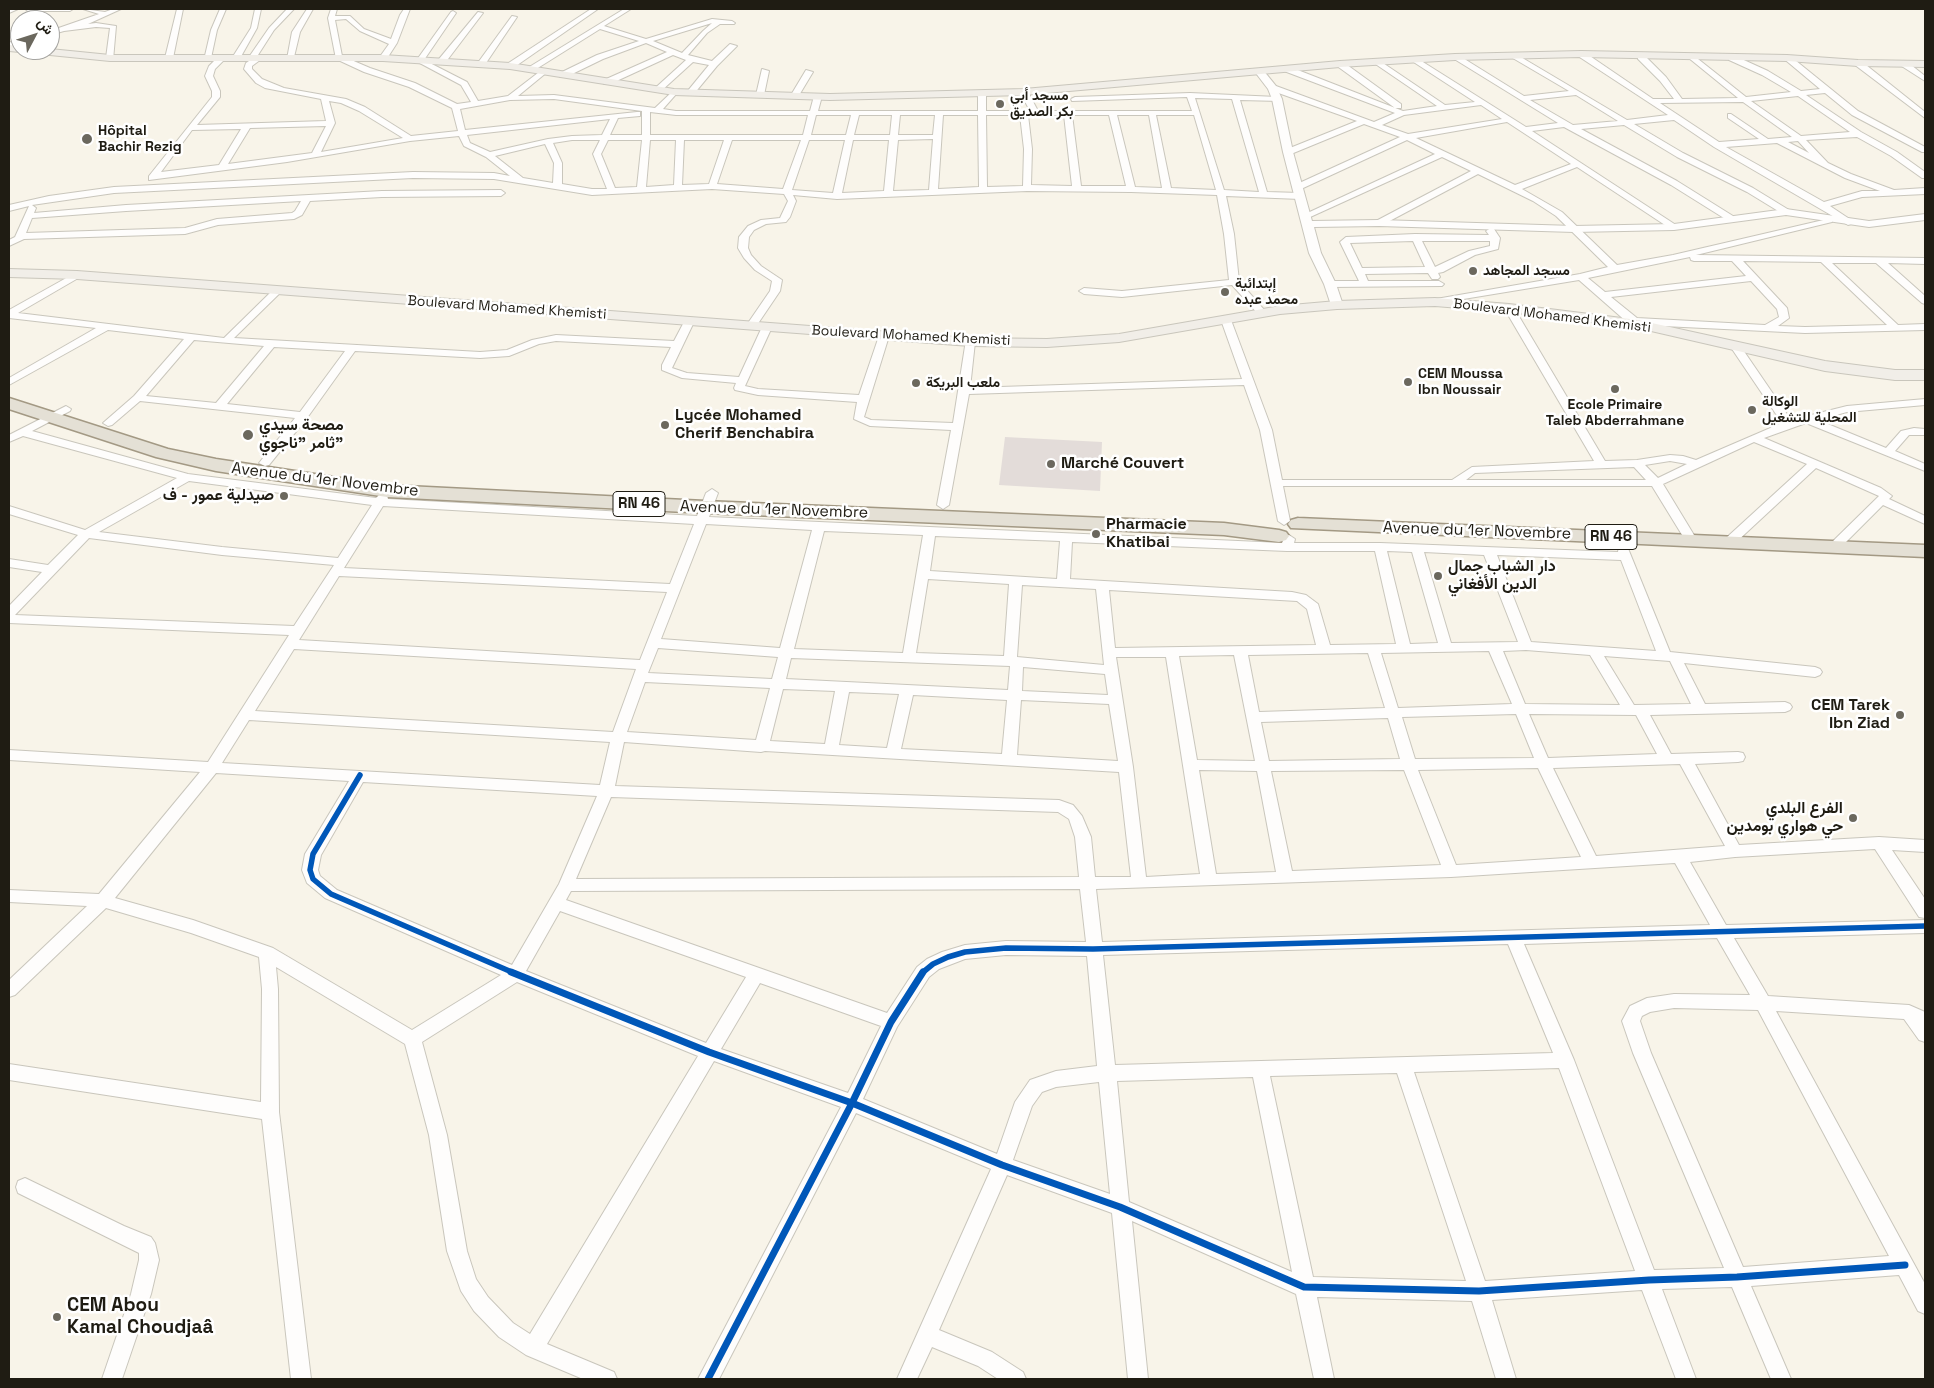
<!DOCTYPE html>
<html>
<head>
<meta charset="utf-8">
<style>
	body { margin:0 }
	#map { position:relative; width:1934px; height:1388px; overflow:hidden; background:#f8f4e9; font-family:"Space Grotesk",Vazirmatn,sans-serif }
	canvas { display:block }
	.frame { position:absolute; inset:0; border:10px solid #1f1c13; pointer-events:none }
	.north { position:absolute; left:10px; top:10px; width:50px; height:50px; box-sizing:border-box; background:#fff; border:1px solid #a5a4a1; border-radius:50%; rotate:50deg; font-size:14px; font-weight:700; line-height:20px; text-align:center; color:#1f1c13 }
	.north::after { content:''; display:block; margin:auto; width:18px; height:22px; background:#6b685e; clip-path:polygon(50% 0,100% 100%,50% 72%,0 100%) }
</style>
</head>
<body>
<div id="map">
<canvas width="1934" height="1388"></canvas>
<div class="frame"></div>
<div class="north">ش</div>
</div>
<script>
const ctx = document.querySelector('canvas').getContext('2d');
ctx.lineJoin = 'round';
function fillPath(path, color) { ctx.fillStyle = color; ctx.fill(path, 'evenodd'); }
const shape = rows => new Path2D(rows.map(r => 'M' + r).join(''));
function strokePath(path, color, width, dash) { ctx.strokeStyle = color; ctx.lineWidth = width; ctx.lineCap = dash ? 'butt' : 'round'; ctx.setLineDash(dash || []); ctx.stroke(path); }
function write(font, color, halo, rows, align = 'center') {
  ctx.font = font + ' "Space Grotesk",Vazirmatn,sans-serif'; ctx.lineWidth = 5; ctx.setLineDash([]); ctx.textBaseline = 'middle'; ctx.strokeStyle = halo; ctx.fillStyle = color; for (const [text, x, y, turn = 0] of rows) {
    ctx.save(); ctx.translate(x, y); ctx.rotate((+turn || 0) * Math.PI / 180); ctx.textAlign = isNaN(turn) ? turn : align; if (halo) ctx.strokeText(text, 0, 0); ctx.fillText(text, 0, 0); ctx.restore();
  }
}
const building = shape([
	[1005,437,1102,442,1100,491,999,485]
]);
const minor = shape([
	[9,9,18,9,9,13,9,9],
	[25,9,73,9,70,11,28,11,25,9],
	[83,9,105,12,113,9,121,9,88,24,96,23,116,26,113,60,106,58,110,28,96,27,64,31,50,35,50,31,99,14,83,9],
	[177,9,183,9,173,58,169,60,165,58,177,9],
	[220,9,226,9,217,30,211,58,204,60,211,30,220,9],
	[255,9,261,9,257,28,239,60,233,60,232,58,251,28,255,9],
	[287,9,294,9,274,30,258,55,264,57,252,66,252,69,262,79,284,88,346,99,365,107,411,136,458,131,452,108,409,87,364,72,336,59,328,18,331,9,337,9,335,16,350,16,364,29,391,39,400,15,404,9,410,9,397,43,386,60,383,60,379,58,389,44,360,31,346,19,335,20,342,56,370,68,415,83,457,104,471,102,461,85,416,61,451,12,453,11,456,13,424,60,467,82,478,101,508,96,543,69,546,69,546,73,518,96,554,95,655,108,674,90,678,92,663,109,676,111,810,111,814,96,818,94,822,96,818,111,978,111,978,94,982,92,986,94,986,111,1030,111,1020,92,1024,90,1028,92,1038,111,1192,111,1187,97,1072,101,1071,99,1075,97,1190,93,1277,97,1281,99,1280,101,1240,100,1267,192,1300,193,1304,196,1300,199,1226,196,1234,234,1239,281,1266,312,1261,315,1258,314,1232,285,1122,297,1084,294,1079,291,1084,288,1122,291,1229,280,1224,234,1217,195,1131,192,1027,191,837,199,793,195,796,201,790,217,786,222,766,224,754,230,749,237,748,248,751,255,761,266,782,280,780,291,755,328,751,329,746,326,770,291,772,281,755,270,744,258,738,248,739,237,748,226,761,220,780,218,788,201,784,194,712,189,592,195,494,179,413,178,114,193,32,205,36,208,34,213,126,205,382,191,501,190,505,193,501,196,382,197,310,201,302,215,294,219,218,225,185,234,24,239,9,246,9,240,15,237,29,206,9,211,9,205,49,196,114,187,413,172,494,173,510,176,486,157,464,146,459,136,410,141,287,162,149,180,149,176,212,97,212,91,205,76,209,66,219,56,226,58,215,69,213,76,220,91,220,97,197,125,326,121,321,99,265,88,256,83,244,69,246,63,252,59,249,57,269,28,287,9],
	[1195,98,1232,99,1259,192,1224,190,1195,98],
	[554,99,642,111,642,135,610,135,618,118,640,116,640,112,637,112,465,130,460,109,510,100,554,99],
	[329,101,341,103,359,111,403,138,321,152,335,123,329,101],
	[650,112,676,115,808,115,803,135,650,135,650,112],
	[816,115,851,115,846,135,811,135,816,115],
	[859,115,892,115,890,135,854,135,859,115],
	[900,115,935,115,933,135,898,135,900,115],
	[943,115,978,115,979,187,938,189,943,115],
	[986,115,1020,115,1024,149,1023,186,987,187,986,115],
	[1028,115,1064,115,1072,186,1031,185,1032,149,1028,115],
	[1072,115,1109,115,1126,186,1081,186,1072,115],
	[1117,115,1149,115,1162,188,1135,187,1117,115],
	[1156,115,1194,115,1216,190,1171,188,1156,115],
	[610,119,602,135,572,136,548,139,490,152,470,143,467,135,610,119],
	[326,126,312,153,228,164,250,128,326,126],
	[241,129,219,165,161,172,192,130,241,129],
	[933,139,929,190,893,191,898,140,933,139],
	[572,140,600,140,593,154,607,189,592,189,562,184,562,163,553,143,572,140],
	[608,140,642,140,637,187,615,188,601,154,608,140],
	[650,140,676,140,674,185,646,187,650,140],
	[684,140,724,140,709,184,682,185,684,140],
	[732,140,801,140,783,189,717,184,732,140],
	[809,140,845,140,833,193,792,190,809,140],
	[853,140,889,140,884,191,842,193,853,140],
	[545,144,554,163,553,183,523,178,495,156,545,144],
	[301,201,295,211,292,213,217,219,185,228,26,233,32,218,126,211,301,201],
	[307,9,313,9,300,32,294,57,287,59,292,32,307,9],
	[591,9,598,9,513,68,507,68,507,64,591,9],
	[624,9,631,9,604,26,646,39,712,19,732,21,735,23,734,24,720,24,707,33,688,55,712,61,730,44,737,46,717,66,693,95,690,95,686,93,709,65,693,62,660,92,653,90,686,60,673,55,610,84,604,84,604,80,667,52,646,43,603,59,566,77,560,77,560,73,597,55,639,41,600,29,533,71,526,69,624,9],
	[712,23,703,31,682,53,653,41,712,23],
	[478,12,483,13,445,63,439,63,439,59,478,12],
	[512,16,517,17,484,66,478,66,477,64,512,16],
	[44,18,47,20,40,20,41,19,44,18],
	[20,28,20,33,9,37,9,32,20,28],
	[17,39,20,39,20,43,9,47,9,43,17,39],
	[1578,52,1584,52,1653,99,1674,99,1660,81,1638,59,1638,55,1644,55,1666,77,1682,99,1738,98,1690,59,1689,57,1693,55,1746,97,1791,92,1762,75,1729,60,1729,56,1735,56,1768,71,1801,91,1820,89,1783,58,1790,56,1858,111,1925,147,1925,152,1922,152,1852,115,1825,93,1806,95,1861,132,1897,152,1925,172,1925,178,1922,178,1891,156,1857,137,1806,140,1828,163,1851,174,1894,190,1925,188,1925,194,1862,197,1830,206,1851,220,1851,224,1848,225,1714,147,1674,120,1634,124,1683,153,1753,188,1789,210,1789,214,1783,214,1747,192,1677,157,1624,125,1581,129,1677,181,1733,216,1733,220,1727,220,1671,185,1564,127,1532,131,1679,227,1677,229,1671,229,1577,167,1522,189,1562,212,1617,265,1673,255,1832,218,1832,222,1696,255,1925,258,1925,264,1888,263,1925,296,1925,304,1922,303,1876,263,1832,263,1898,325,1925,324,1925,330,1805,333,1643,325,1638,327,1628,323,1579,280,1433,304,1433,300,1436,299,1580,274,1608,267,1556,216,1533,201,1478,174,1382,225,1376,225,1376,221,1471,171,1442,157,1308,218,1305,219,1301,216,1435,154,1407,140,1301,189,1295,189,1295,185,1400,137,1364,124,1291,154,1285,154,1285,150,1357,121,1270,90,1270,86,1276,86,1374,122,1395,113,1284,71,1284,67,1290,67,1403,111,1437,106,1374,63,1373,61,1377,59,1445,105,1475,102,1412,61,1412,57,1415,57,1526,127,1558,123,1451,57,1458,55,1524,96,1569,91,1511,57,1510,55,1514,53,1627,120,1668,115,1578,56,1578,52],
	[1576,95,1618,121,1573,125,1530,100,1576,95],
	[1798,96,1850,132,1801,136,1751,101,1798,96],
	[1743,102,1792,137,1768,139,1731,114,1728,114,1728,118,1759,139,1719,142,1660,103,1743,102],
	[1481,105,1502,119,1408,134,1382,125,1404,115,1481,105],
	[1507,122,1571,164,1515,185,1416,138,1507,122],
	[1798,141,1809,153,1788,142,1798,141],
	[1777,143,1845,178,1880,191,1862,191,1824,202,1726,147,1777,143],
	[1690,257,1691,260,1694,261,1732,261,1746,276,1605,292,1588,278,1690,257],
	[1743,261,1821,262,1887,325,1805,327,1778,326,1789,318,1787,308,1743,261],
	[1751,281,1777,309,1779,317,1765,325,1637,318,1611,297,1751,281],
	[1855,61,1861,61,1925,112,1925,118,1855,65,1855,61],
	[1900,61,1906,61,1925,76,1925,81,1900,65,1900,61],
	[1337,62,1343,62,1401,104,1401,108,1395,108,1337,66,1337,62],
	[762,69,769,71,764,95,760,97,756,95,762,69],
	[806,70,813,72,798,97,792,97,791,95,806,70],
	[1491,228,1494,229,1500,238,1498,249,1475,255,1443,272,1438,273,1440,277,1438,279,1432,279,1428,273,1365,274,1368,281,1439,281,1444,284,1442,286,1330,287,1325,284,1330,281,1359,281,1340,242,1346,237,1415,234,1489,235,1486,231,1491,228],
	[1413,241,1425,267,1362,268,1350,243,1413,241],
	[1422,241,1490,241,1490,246,1469,251,1435,267,1422,241],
	[77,272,82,275,80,277,18,313,224,338,274,289,277,288,282,291,280,293,234,338,480,352,507,350,532,340,556,335,674,341,684,322,689,319,694,322,672,368,687,373,739,377,762,327,767,324,772,327,745,386,758,389,859,395,879,336,884,333,889,336,864,417,871,420,953,423,966,340,970,339,975,342,970,388,1242,379,1221,320,1226,317,1231,320,1272,430,1282,480,1452,480,1472,467,1594,461,1504,308,1509,305,1514,308,1605,461,1637,460,1670,455,1683,456,1696,460,1782,423,1730,346,1735,343,1739,344,1791,420,1847,406,1925,399,1925,405,1847,412,1818,420,1886,448,1901,431,1914,428,1925,429,1925,435,1909,435,1895,451,1925,464,1925,471,1806,423,1764,438,1881,488,1892,496,1889,499,1925,516,1925,524,1883,505,1838,550,1830,550,1828,547,1830,544,1879,496,1816,468,1733,545,1725,545,1723,542,1725,539,1807,464,1754,442,1663,484,1697,540,1691,544,1687,543,1652,486,1283,486,1290,521,1284,525,1278,521,1260,430,1244,385,969,394,949,505,943,509,937,505,951,430,870,426,854,419,857,402,758,395,735,390,734,388,736,383,682,378,662,370,662,365,671,347,556,341,539,344,509,356,480,358,355,351,307,418,269,465,265,466,259,463,295,418,140,401,112,425,108,426,103,423,134,396,184,339,108,330,9,385,9,378,96,328,9,318,9,310,77,272],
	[194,340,264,346,216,403,146,396,194,340],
	[274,347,345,351,300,412,227,404,274,347],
	[1670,461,1687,464,1658,478,1645,465,1670,461],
	[1634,467,1646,480,1466,480,1475,473,1634,467],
	[66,406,71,409,70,411,32,431,188,474,376,498,379,495,383,493,387,495,388,499,697,516,706,493,712,489,718,493,709,517,1282,543,1285,536,1289,535,1295,539,1294,543,1380,543,1618,552,1619,546,1627,546,1670,652,1815,667,1820,669,1822,672,1820,675,1815,677,1684,663,1705,704,1785,702,1790,704,1792,707,1790,710,1785,712,1650,715,1671,754,1738,752,1743,753,1745,757,1743,761,1738,762,1695,764,1739,845,1879,837,1925,840,1925,852,1892,850,1925,899,1925,918,1919,917,1875,849,1735,857,1690,862,1726,925,1925,920,1925,933,1734,938,1768,996,1909,1005,1925,1012,1925,1042,1919,1040,1904,1019,1776,1011,1925,1284,1925,1314,1918,1311,1899,1275,1751,1286,1791,1379,1771,1379,1732,1287,1662,1289,1696,1379,1676,1379,1642,1290,1492,1300,1516,1379,1496,1379,1472,1301,1317,1297,1334,1379,1314,1379,1296,1294,1132,1221,1148,1379,1128,1379,1112,1213,1007,1175,939,1330,992,1352,1023,1372,1026,1379,998,1379,978,1366,932,1347,917,1379,897,1379,991,1169,856,1113,719,1379,698,1379,841,1107,714,1061,547,1344,614,1372,617,1379,583,1379,526,1355,499,1337,474,1311,461,1291,447,1251,429,1135,405,1044,276,967,278,989,279,1112,311,1379,291,1379,262,1119,9,1080,9,1064,261,1102,262,989,259,957,191,933,106,908,15,995,9,997,9,980,87,906,9,902,9,890,99,894,200,772,9,760,9,750,208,762,289,635,9,623,9,606,42,572,9,567,9,559,48,565,78,535,9,514,9,506,85,530,177,478,23,436,9,442,9,435,66,406],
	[189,481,372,505,338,558,222,547,99,532,189,481],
	[383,506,694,524,670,584,344,568,383,506],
	[706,524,812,530,780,648,661,639,706,524],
	[824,531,923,535,903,653,794,649,824,531],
	[935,536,1060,541,1057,579,930,571,935,536],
	[89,538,222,555,334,565,294,626,15,615,89,538],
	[1072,542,1287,551,1375,551,1396,644,1330,645,1318,604,1306,595,1292,592,1070,579,1072,542],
	[1387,551,1412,552,1438,643,1410,644,1387,551],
	[1424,552,1484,555,1518,642,1451,643,1424,552],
	[1497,555,1621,560,1656,651,1531,642,1497,555],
	[339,576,667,592,640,660,299,640,339,576],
	[928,579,1009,584,1004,656,916,653,928,579],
	[1022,585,1096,589,1104,665,1017,657,1022,585],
	[1109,590,1297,601,1307,609,1316,645,1115,648,1109,590],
	[658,648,778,657,772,679,648,673,658,648],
	[294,649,636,669,613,732,255,711,294,649],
	[1526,650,1590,655,1620,705,1525,704,1503,651,1526,650],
	[1489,651,1512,704,1398,708,1381,653,1489,651],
	[1368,653,1385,708,1259,712,1248,655,1368,653],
	[1234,655,1255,761,1197,760,1179,656,1234,655],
	[1604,656,1670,661,1691,704,1634,705,1604,656],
	[1116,657,1166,657,1200,874,1146,877,1133,767,1116,657],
	[791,658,1010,666,1008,690,786,679,791,658],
	[1023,667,1105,674,1108,695,1022,691,1023,667],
	[645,682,770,688,756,740,627,732,645,682],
	[783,689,835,691,825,744,770,741,783,689],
	[849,692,899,694,887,748,839,745,849,692],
	[913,695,1007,700,1002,754,901,749,913,695],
	[1021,700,1109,704,1118,761,1017,755,1021,700],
	[1516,714,1534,758,1415,759,1402,717,1516,714],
	[1529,714,1636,715,1657,754,1548,758,1529,714],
	[1388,718,1400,759,1269,761,1261,722,1388,718],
	[249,720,610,742,600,785,222,763,249,720],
	[624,742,761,752,765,751,1119,772,1131,877,1095,877,1091,837,1082,816,1073,805,1059,800,615,786,624,742],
	[1680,764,1725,846,1596,856,1553,768,1680,764],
	[1538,768,1581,857,1456,865,1418,770,1538,768],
	[1199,770,1257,771,1276,872,1216,874,1199,770],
	[1404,770,1441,865,1292,871,1271,771,1404,770],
	[216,773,349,781,305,854,302,870,307,883,325,898,501,975,412,1030,273,948,193,920,115,898,216,773],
	[363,782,597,796,559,884,512,965,337,890,320,876,318,870,321,855,363,782],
	[611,797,1058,812,1069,819,1075,837,1079,877,576,879,611,797],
	[1675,863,1710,925,1102,942,1096,889,1451,877,1675,863],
	[1080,889,1086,942,1006,941,965,945,942,952,927,959,917,967,887,1013,566,900,571,891,1080,889],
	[560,911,746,977,706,1043,526,971,560,911],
	[1717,938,1750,995,1674,994,1647,998,1630,1006,1622,1021,1633,1053,1724,1268,1654,1270,1574,1060,1524,944,1717,938],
	[1508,944,1553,1053,1115,1065,1103,955,1508,944],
	[1006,955,1087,956,1097,1066,1056,1071,1030,1080,1015,1102,997,1154,863,1099,897,1027,929,977,939,969,965,959,1006,955],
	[517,982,698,1056,530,1334,513,1323,488,1297,476,1279,467,1251,447,1135,422,1042,517,982],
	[760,983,881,1026,848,1093,721,1049,760,983],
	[1674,1008,1758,1010,1889,1256,1743,1267,1651,1053,1640,1021,1642,1016,1650,1012,1674,1008],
	[1559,1068,1635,1271,1485,1281,1414,1072,1559,1068],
	[1397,1073,1466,1281,1313,1277,1270,1076,1397,1073],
	[1253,1077,1292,1272,1129,1202,1117,1081,1253,1077],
	[1099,1082,1110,1194,1013,1160,1032,1106,1042,1092,1056,1087,1099,1082],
	[25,1178,124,1226,151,1237,155,1243,159,1260,151,1294,122,1379,102,1379,131,1294,139,1260,139,1253,18,1193,16,1187,18,1181,25,1178]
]);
const tertiary = shape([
	[1260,69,1263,70,1276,86,1282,99,1293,152,1312,221,1379,220,1574,226,1674,224,1786,209,1869,221,1925,214,1925,220,1869,227,1786,215,1674,230,1574,232,1379,226,1314,227,1321,253,1336,284,1343,305,1337,309,1331,305,1324,284,1309,253,1283,152,1272,99,1268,89,1255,72,1260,69]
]);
const secondary = shape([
	[9,45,20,46,20,50,25,50,20,52,9,51,9,45],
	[50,49,110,55,383,55,510,63,674,89,830,94,1024,89,1340,61,1455,54,1581,51,1787,55,1858,60,1925,61,1925,67,1858,66,1787,61,1581,57,1455,60,1340,67,1024,95,830,100,674,95,510,69,383,61,110,61,30,53,25,50,50,49],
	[9,269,77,271,970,338,1047,339,1119,334,1280,306,1337,301,1435,298,1509,304,1638,320,1825,361,1895,370,1925,370,1925,380,1895,380,1825,371,1638,328,1509,312,1435,306,1337,309,1280,314,1119,342,1047,347,970,346,77,279,9,277,9,269]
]);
const primary = shape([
	[9,398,168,449,216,459,387,485,705,501,1224,523,1279,530,1286,532,1289,536,1286,540,1279,542,1224,535,705,513,387,497,216,471,156,457,9,409,9,398],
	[1298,518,1925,545,1925,557,1291,528,1288,524,1291,520,1298,518]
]);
const cyclewayFar1 = shape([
	[360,775,313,854,310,870,313,879,331,894,514,973],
	[922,973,933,964,948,957,965,952,1006,948,1093,949,1925,926]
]);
const cycleway = shape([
	[511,972,709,1052,852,1103,1002,1165,1120,1207,1304,1287,1479,1291,1649,1280,1737,1277,1905,1265],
	[708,1379,852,1103,891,1022,923,972]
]);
const markers = [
	[1000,104,5,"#6b685e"],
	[87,139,6,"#6b685e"],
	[1473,271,5,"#6b685e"],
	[1225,292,5,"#6b685e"],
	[1408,382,5,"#6b685e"],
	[916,383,5,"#6b685e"],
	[1615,389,5,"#6b685e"],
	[1752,410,5,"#6b685e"],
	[665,425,5,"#6b685e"],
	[248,435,6,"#6b685e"],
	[1051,464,5,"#6b685e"],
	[284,496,5,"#6b685e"],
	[1096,534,5,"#6b685e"],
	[1438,576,5,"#6b685e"],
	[1900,715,5,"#6b685e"],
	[1853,818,5,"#6b685e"],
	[57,1317,5,"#6b685e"]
];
const farPoinames = [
	["مسجد أبي",1010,96],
	["بكر الصديق",1010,112],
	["Hôpital",98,131],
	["Bachir Rezig",98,147],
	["مسجد المجاهد",1483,271],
	["إبتدائية",1235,284],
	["محمد عبده",1235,300],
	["CEM Moussa",1418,374],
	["Ibn Noussair",1418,390],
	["ملعب البريكة",926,383],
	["الوكالة",1762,402],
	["المحلية للتشغيل",1762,418],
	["Ecole Primaire",1615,405,"center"],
	["Taleb Abderrahmane",1615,421,"center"]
];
const farStreetnames = [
	["Boulevard Mohamed Khemisti",507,308,4],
	["Boulevard Mohamed Khemisti",1552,316,7],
	["Boulevard Mohamed Khemisti",911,336,3]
];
const shields = [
	[639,504,52],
	[1611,537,52]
];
const shieldNames = [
	["RN 46",639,504],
	["RN 46",1611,537]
];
const poiNames = [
	["Lycée Mohamed",675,416],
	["Cherif Benchabira",675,434],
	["مصحة سيدي",259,426],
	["ثامر \"ناجوي\"",259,444],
	["Marché Couvert",1061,464],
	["صيدلية عمور - ف",274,496,"right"],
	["Pharmacie",1106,525],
	["Khatibai",1106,543],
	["دار الشباب جمال",1448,567],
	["الدين الأفغاني",1448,585],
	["CEM Tarek",1890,706,"right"],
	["Ibn Ziad",1890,724,"right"],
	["الفرع البلدي",1843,809,"right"],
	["حي هواري بومدين",1843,827,"right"]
];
const streetNames = [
	["Avenue du 1er Novembre",325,480,7],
	["Avenue du 1er Novembre",774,510,2],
	["Avenue du 1er Novembre",1477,531,2]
];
const nearPoinames = [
	["CEM Abou",67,1306],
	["Kamal Choudjaâ",67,1328]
];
fillPath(building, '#e3dcd9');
strokePath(minor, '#c9c6bc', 2);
strokePath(tertiary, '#c9c6bc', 2);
strokePath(secondary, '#c9c6bc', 2);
strokePath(primary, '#a39984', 3);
fillPath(minor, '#fefdfc');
fillPath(tertiary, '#fefdfc');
fillPath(secondary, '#f1eee8');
fillPath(primary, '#e4e0d5');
strokePath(cyclewayFar1, '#0057b8', 5.5);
strokePath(cycleway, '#0057b8', 7);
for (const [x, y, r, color] of markers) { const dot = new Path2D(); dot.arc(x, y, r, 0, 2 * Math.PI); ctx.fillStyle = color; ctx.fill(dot); strokePath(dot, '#fff', 2); }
write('bold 14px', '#1f1c13', '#fff', farPoinames, 'left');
write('14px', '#1f1c13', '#fff', farStreetnames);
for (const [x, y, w] of shields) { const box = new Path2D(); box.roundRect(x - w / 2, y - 12.5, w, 25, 4); ctx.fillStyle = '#fff'; ctx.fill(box); strokePath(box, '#1f1c13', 1); }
write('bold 15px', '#1f1c13', null, shieldNames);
write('bold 16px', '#1f1c13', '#fff', poiNames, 'left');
write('16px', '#1f1c13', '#fff', streetNames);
write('bold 19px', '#1f1c13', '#fff', nearPoinames, 'left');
</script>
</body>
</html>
